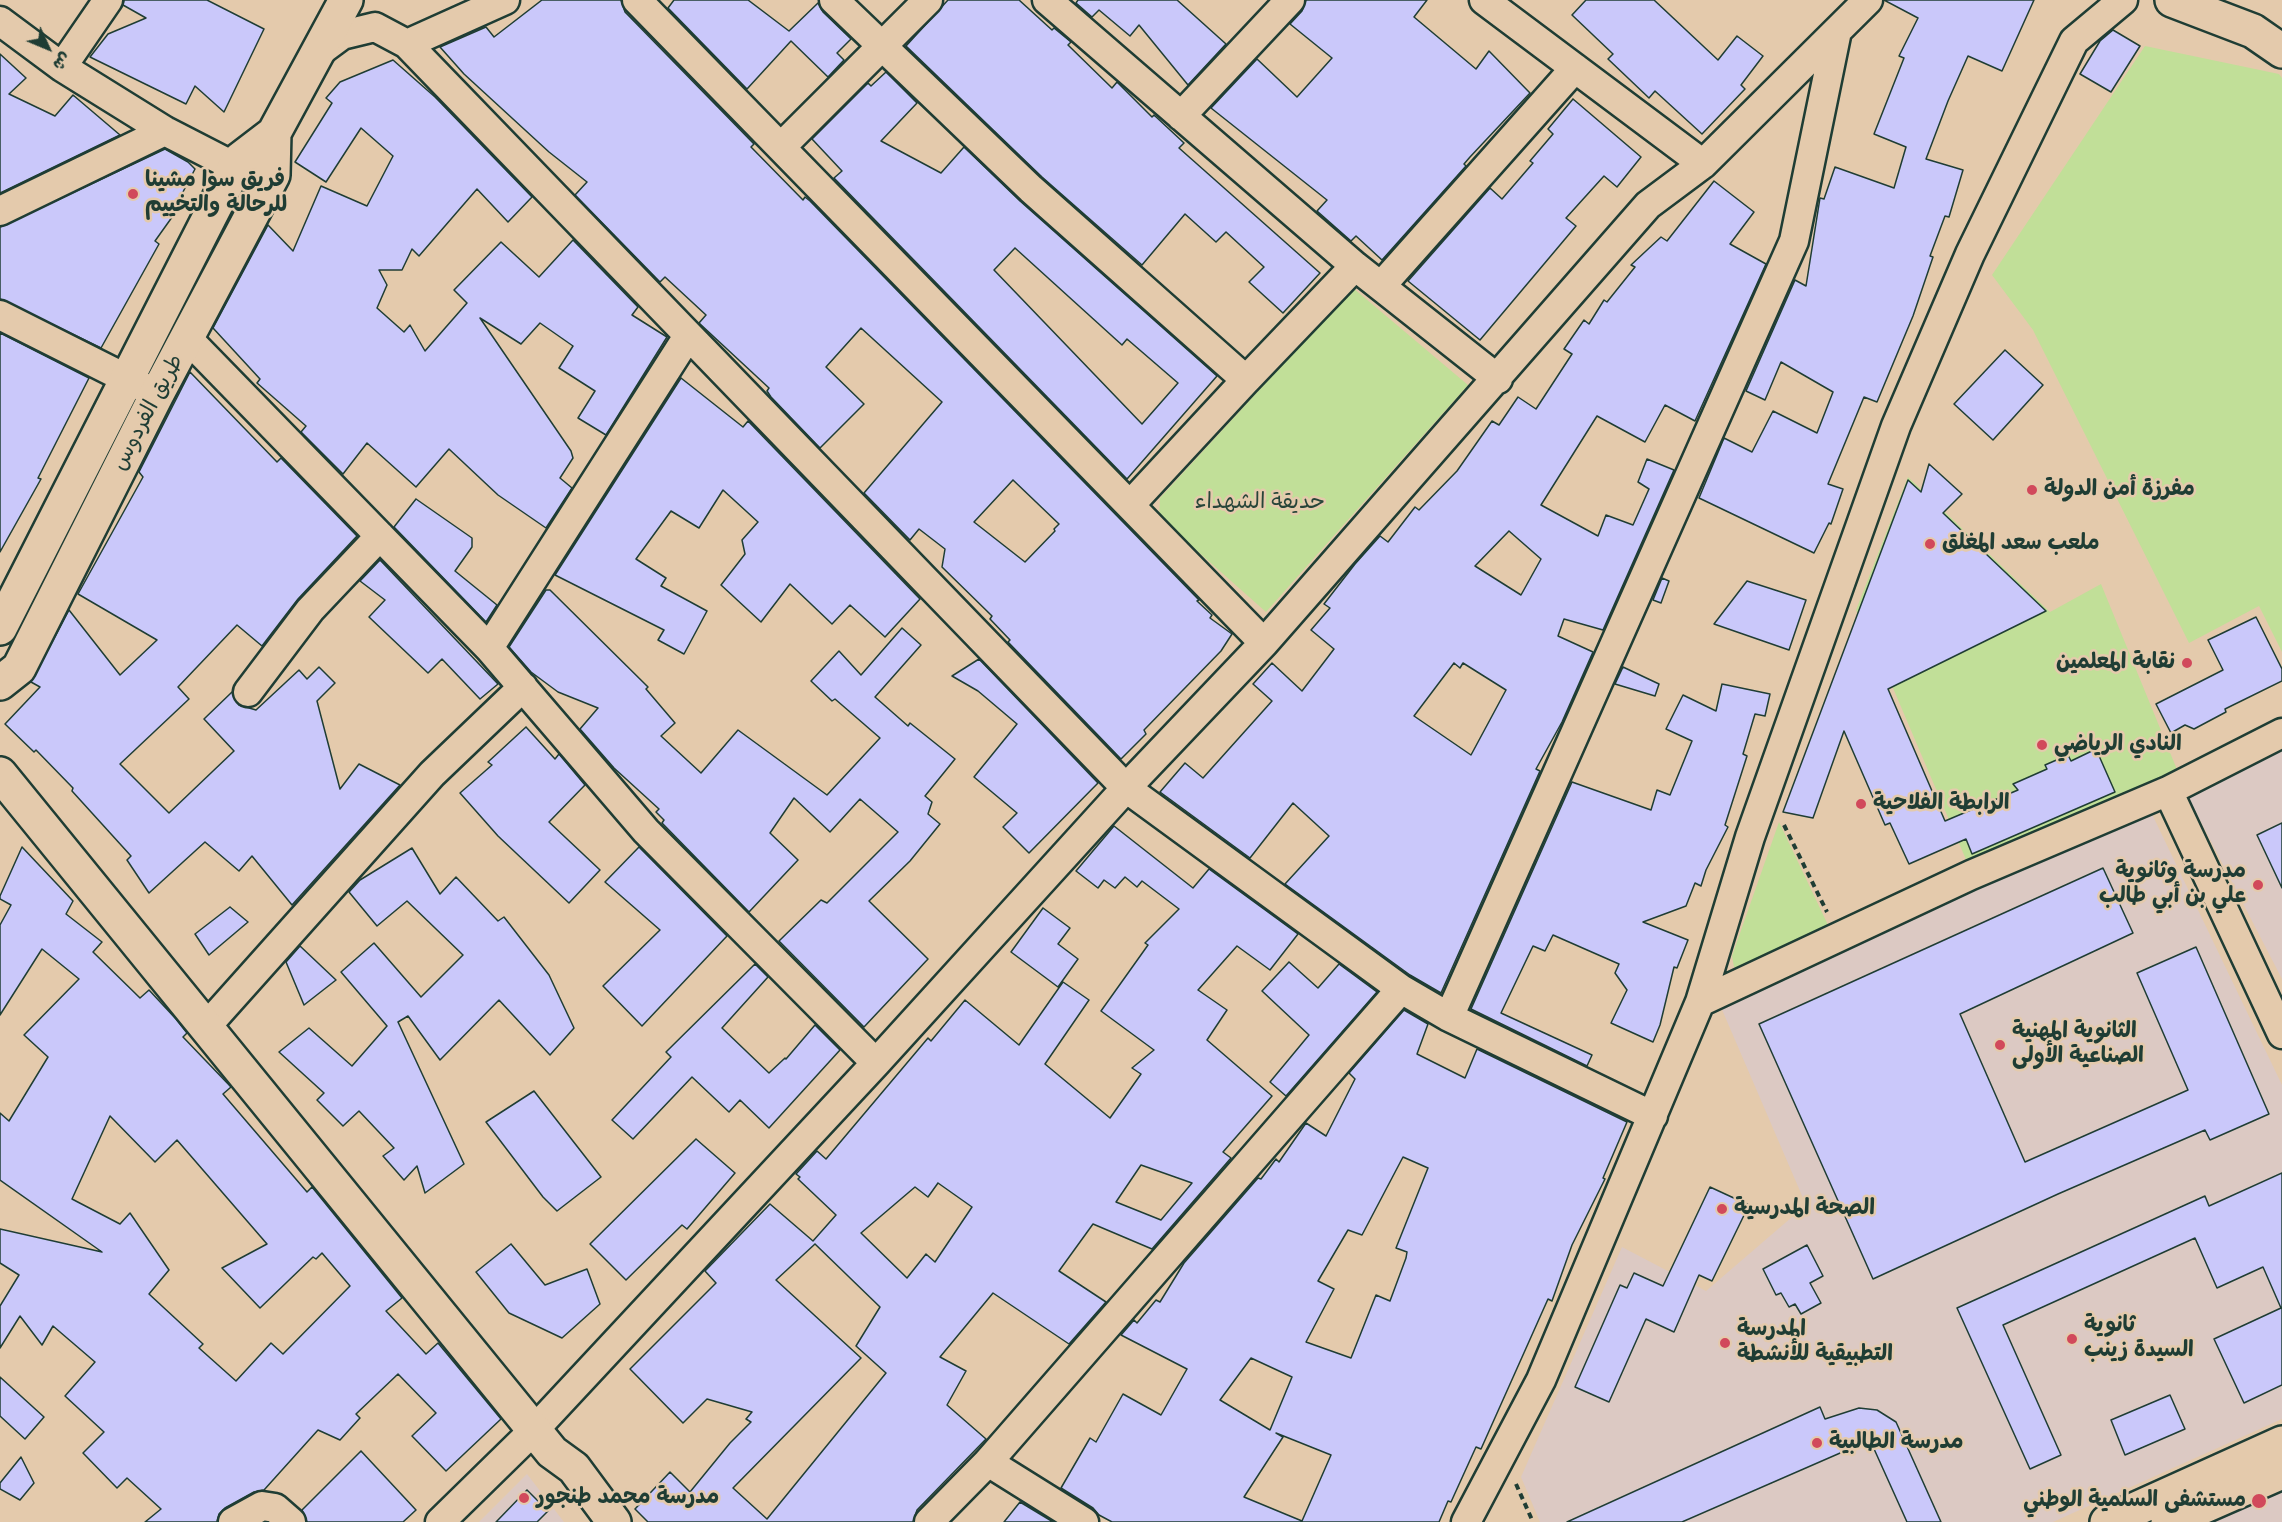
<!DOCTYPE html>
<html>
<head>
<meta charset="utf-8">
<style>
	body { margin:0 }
	#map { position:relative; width:2282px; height:1522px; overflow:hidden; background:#e4caac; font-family:Mynerve,"Playpen Sans Arabic",sans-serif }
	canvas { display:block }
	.north { position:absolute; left:18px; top:18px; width:60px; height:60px; -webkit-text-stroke:4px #e4caac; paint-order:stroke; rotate:134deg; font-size:16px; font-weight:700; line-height:24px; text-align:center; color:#1f3d34 }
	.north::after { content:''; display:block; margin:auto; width:21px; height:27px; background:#1f3d34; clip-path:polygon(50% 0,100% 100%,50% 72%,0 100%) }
</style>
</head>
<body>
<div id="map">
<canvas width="2282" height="1522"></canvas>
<div class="north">ش</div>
</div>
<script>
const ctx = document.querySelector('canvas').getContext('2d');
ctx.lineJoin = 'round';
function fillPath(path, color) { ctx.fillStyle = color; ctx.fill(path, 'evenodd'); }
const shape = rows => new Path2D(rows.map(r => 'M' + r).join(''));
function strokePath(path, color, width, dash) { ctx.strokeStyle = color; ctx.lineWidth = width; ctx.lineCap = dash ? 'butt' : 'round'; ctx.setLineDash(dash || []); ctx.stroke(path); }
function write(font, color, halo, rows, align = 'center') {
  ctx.font = font + ' Mynerve,"Playpen Sans Arabic",sans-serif'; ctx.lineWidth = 5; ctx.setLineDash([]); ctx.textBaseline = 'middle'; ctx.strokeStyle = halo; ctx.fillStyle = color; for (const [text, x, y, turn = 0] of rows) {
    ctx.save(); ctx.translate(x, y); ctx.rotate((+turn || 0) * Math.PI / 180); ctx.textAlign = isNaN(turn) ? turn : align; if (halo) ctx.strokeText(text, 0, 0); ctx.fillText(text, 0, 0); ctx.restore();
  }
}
const built = shape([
	[2282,743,2282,979,2185,791],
	[2151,812,2282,1085,2282,1419,2053,1522,1540,1522,1521,1477,1622,1247,1706,1291,1806,1205,1720,1005],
	[527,1474,564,1522,479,1522],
	[2282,1480,2282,1522,2189,1522]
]);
const green = shape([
	[2145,46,2279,74,2282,78,2282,652,2259,606,2189,643,2033,330,1992,275],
	[1353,288,1468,385,1266,612,1159,517,1160,498],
	[1908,477,2050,612,2101,584,2178,772,1967,862,1893,688,1856,610],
	[1779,822,1828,925,1745,967,1734,967,1732,956]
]);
const building = shape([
	[124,0,207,0,264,29,224,112,195,86,186,104,90,57,108,34,146,18,123,5,124,0],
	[542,0,621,0,625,12,754,144,751,147,803,200,805,197,810,201,1199,600,1197,601,1212,615,1210,618,1232,634,1221,651,1144,730,1146,734,1121,759,1008,642,1010,640,990,619,992,616,942,567,945,549,919,529,910,540,864,493,942,402,861,328,826,367,864,404,820,448,771,397,767,391,769,388,699,323,706,315,665,277,660,282,575,195,587,182,549,152,464,74,440,47,486,27,494,37,542,0],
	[1013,480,1059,524,1054,529,1055,531,1025,562,974,522,1013,480],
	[674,0,748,0,789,31,818,3,823,12,851,39,837,53,844,60,828,77,791,41,747,89,668,8,674,0],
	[948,0,1019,0,1052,30,1054,28,1071,42,1068,45,1112,88,1117,82,1152,117,1154,115,1184,143,1179,148,1320,273,1283,313,1249,282,1264,267,1226,232,1216,242,1185,214,1142,265,1042,177,906,46,948,0],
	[1078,0,1177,0,1226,44,1188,85,1139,25,1130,36,1099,10,1092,17,1076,3,1078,0],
	[1306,0,1427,0,1414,17,1476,69,1489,51,1530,93,1470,157,1464,164,1466,166,1382,260,1356,236,1351,241,1317,211,1327,200,1211,108,1257,59,1297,97,1332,58,1290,24,1302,11,1306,0],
	[1586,0,1654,0,1718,60,1737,36,1763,56,1741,85,1745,89,1702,134,1655,91,1649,98,1608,59,1613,54,1572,15,1586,0],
	[1884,0,2034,0,2002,71,1968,56,1948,101,1926,159,1963,170,1949,217,1945,216,1930,256,1933,257,1913,316,1877,402,1864,397,1828,484,1843,489,1831,524,1829,523,1814,553,1699,498,1724,438,1752,452,1773,411,1817,433,1833,392,1781,362,1765,400,1746,391,1795,280,1806,286,1820,198,1824,199,1835,167,1894,188,1906,147,1874,134,1904,58,1899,56,1918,18,1884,0],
	[2113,30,2140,46,2111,92,2080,74,2100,41,2113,30],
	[0,54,26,78,9,94,55,116,73,95,120,135,0,193,0,54],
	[393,60,435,97,532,197,508,222,477,189,419,256,412,249,402,270,379,270,387,285,377,308,404,332,410,325,425,351,467,303,454,290,501,242,539,277,573,240,638,307,632,315,667,337,606,435,578,418,595,391,559,368,573,346,540,323,521,344,480,318,571,451,573,458,560,478,572,488,546,528,498,495,449,449,416,487,367,443,343,474,301,432,306,426,257,383,260,379,213,328,268,225,293,251,321,186,367,206,393,156,361,128,326,182,295,162,332,103,326,98,340,82,393,60],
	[886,72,917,103,881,141,941,173,964,147,1020,201,1217,376,1127,479,834,178,842,171,812,139,868,83,871,86,886,72],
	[1015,248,1122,345,1127,339,1178,383,1142,424,994,270,1015,248],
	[1573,99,1641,157,1617,187,1604,176,1566,218,1576,226,1480,340,1408,281,1490,188,1502,199,1533,163,1530,161,1553,134,1548,129,1573,99],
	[165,149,188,162,195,169,173,211,175,213,155,241,159,244,101,348,0,299,0,227,165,149],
	[1714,181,1754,212,1730,244,1766,264,1695,421,1665,405,1645,442,1597,416,1541,505,1598,536,1606,515,1633,525,1649,489,1638,482,1647,459,1674,470,1603,630,1564,619,1558,636,1593,652,1562,722,1536,769,1540,771,1441,993,1410,975,1285,884,1329,836,1293,803,1250,858,1160,792,1185,763,1203,778,1272,701,1253,684,1272,663,1302,691,1334,649,1311,630,1330,608,1324,604,1355,564,1380,536,1388,542,1415,507,1419,510,1457,471,1492,421,1499,425,1518,397,1536,409,1572,354,1564,349,1584,320,1589,324,1604,300,1607,302,1635,267,1631,265,1661,237,1667,241,1714,181],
	[1509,531,1541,559,1521,595,1475,566,1509,531],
	[1454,663,1460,668,1463,663,1506,690,1471,755,1414,716,1454,663],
	[0,333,89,378,38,478,41,479,0,552,0,333],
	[2005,350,2043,385,1993,440,1954,404,2005,350],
	[190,372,277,462,281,458,357,536,298,599,262,646,237,625,178,687,189,699,120,764,169,813,234,751,204,719,232,692,239,705,256,710,299,670,307,679,319,667,335,683,317,701,340,789,359,764,400,785,292,905,252,856,239,871,205,842,149,893,127,860,131,856,72,791,73,788,36,750,34,752,5,724,40,687,31,682,69,610,120,675,157,640,78,594,143,477,139,472,190,372],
	[681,378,743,427,748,421,920,599,885,637,850,605,832,624,790,584,761,622,721,585,745,554,742,540,758,522,723,490,699,528,671,511,636,559,666,578,661,586,707,611,684,654,658,640,664,630,555,575,681,378],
	[1929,464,1962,494,1943,513,2046,611,1888,689,1945,821,2018,790,2013,784,2047,769,2045,765,2068,755,2071,761,2096,749,2115,792,1972,854,1966,839,1909,864,1890,823,1885,825,1844,731,1813,818,1783,812,1908,480,1921,492,1929,464],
	[416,499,472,538,472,547,455,571,497,605,486,622,394,527,416,499],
	[380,560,498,684,480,699,442,659,428,673,369,617,385,600,360,581,380,560],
	[1662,578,1669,581,1661,603,1653,600,1662,578],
	[1747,581,1806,600,1789,650,1714,624,1747,581],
	[546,590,550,590,648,687,646,689,675,723,661,736,701,773,738,730,827,795,880,738,835,699,832,701,811,681,839,651,861,675,902,628,921,645,875,697,908,726,910,723,955,759,925,796,932,802,928,814,940,824,910,861,869,901,928,959,864,1027,779,941,821,900,827,903,898,832,860,799,830,832,794,798,770,833,798,860,749,912,662,823,664,820,656,812,659,809,614,768,580,729,598,708,558,692,531,672,509,647,546,590],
	[2256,617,2282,669,2282,681,2225,709,2226,712,2194,729,2185,725,2171,733,2156,704,2223,670,2208,640,2256,617],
	[979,659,1098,783,1029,853,1003,827,1017,813,974,777,1017,724,978,691,952,676,979,659],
	[1623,667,1659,684,1655,696,1615,684,1623,667],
	[1722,684,1770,694,1765,716,1755,714,1743,754,1747,756,1725,825,1728,827,1706,870,1701,886,1695,883,1686,906,1643,922,1688,940,1677,968,1674,967,1660,1025,1653,1042,1611,1023,1627,990,1615,973,1619,964,1553,935,1545,951,1533,946,1501,1013,1592,1055,1587,1066,1471,1009,1572,782,1651,810,1657,790,1670,795,1692,741,1666,729,1683,695,1716,711,1722,684],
	[526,727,555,759,559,754,585,785,549,822,600,870,569,903,498,836,460,793,492,765,488,762,526,727],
	[2282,823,2282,888,2257,835,2282,823],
	[1114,826,1193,888,1209,869,1298,934,1270,970,1237,946,1198,990,1227,1010,1207,1040,1272,1096,1223,1152,1231,1158,1152,1249,1093,1224,1059,1271,1106,1302,1069,1344,993,1293,940,1357,966,1371,947,1405,986,1439,917,1510,913,1522,648,1522,635,1509,670,1472,690,1492,730,1443,751,1422,746,1419,752,1412,707,1399,683,1423,630,1369,716,1283,705,1271,770,1204,813,1241,836,1215,798,1179,800,1177,796,1174,817,1151,826,1159,928,1038,931,1041,965,1000,1019,1045,1063,982,1089,1000,1045,1064,1110,1118,1141,1074,1132,1068,1154,1050,1101,1011,1148,945,1145,943,1179,909,1142,881,1137,887,1125,877,1115,888,1104,880,1098,888,1076,871,1114,826],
	[1141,1165,1192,1183,1161,1220,1116,1202,1141,1165],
	[938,1183,972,1207,935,1262,926,1254,907,1278,861,1233,915,1187,928,1197,938,1183],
	[815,1244,880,1307,856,1346,886,1373,767,1519,733,1488,861,1358,776,1280,815,1244],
	[22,847,73,901,66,914,102,942,93,952,140,998,149,990,176,1019,187,1033,183,1037,231,1087,223,1094,307,1192,312,1187,402,1298,386,1311,426,1354,438,1343,501,1419,446,1471,412,1436,436,1413,398,1374,356,1414,360,1418,340,1440,318,1430,264,1490,254,1492,225,1508,219,1514,217,1522,145,1522,161,1509,127,1478,117,1488,83,1453,104,1432,65,1396,95,1362,53,1326,42,1345,20,1316,0,1348,0,1306,19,1275,0,1263,0,1229,102,1252,0,1180,0,1113,9,1121,48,1057,24,1035,79,979,42,949,0,1015,0,925,11,905,0,899,0,896,22,847],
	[110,1116,155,1162,177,1140,267,1244,222,1268,260,1308,313,1257,316,1259,322,1253,350,1286,283,1354,271,1343,236,1381,199,1348,203,1344,149,1294,169,1270,130,1213,120,1224,72,1199,110,1116],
	[639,847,727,936,642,1026,603,986,660,930,605,882,639,847],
	[412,848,440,894,456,877,498,921,504,917,549,975,574,1028,550,1055,499,1000,440,1060,408,1016,398,1022,464,1164,425,1193,417,1166,404,1180,383,1156,394,1148,359,1111,343,1126,317,1100,324,1093,279,1052,309,1028,352,1066,387,1026,341,972,374,943,421,997,463,955,407,901,377,926,349,892,360,880,412,848],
	[2103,868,2133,933,1960,1014,2025,1162,2188,1090,2137,973,2196,947,2269,1114,2210,1140,2205,1130,2058,1194,1873,1279,1759,1024,2103,868],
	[230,907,248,922,209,955,195,934,230,907],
	[1043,908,1070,928,1058,944,1078,959,1058,987,1011,952,1043,908],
	[300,946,336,980,304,1005,286,962,300,946],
	[1289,962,1318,988,1339,964,1377,992,1286,1096,1270,1082,1309,1035,1262,991,1289,962],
	[755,964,768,977,722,1028,769,1073,785,1058,786,1059,815,1025,840,1050,769,1128,740,1100,729,1112,692,1077,633,1139,612,1120,671,1057,666,1052,755,964],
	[1404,1010,1428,1024,1417,1054,1465,1078,1477,1049,1627,1122,1603,1178,1605,1179,1572,1245,1552,1301,1548,1299,1481,1449,1476,1447,1451,1502,1448,1501,1439,1522,1112,1522,1099,1515,1093,1508,1061,1488,1090,1438,1096,1442,1123,1394,1161,1415,1187,1369,1121,1335,1134,1320,1137,1323,1156,1300,1160,1302,1184,1263,1258,1178,1261,1179,1276,1159,1279,1162,1306,1123,1326,1136,1355,1079,1349,1073,1404,1010],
	[1403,1157,1428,1168,1396,1248,1407,1252,1406,1258,1390,1301,1376,1295,1351,1358,1306,1342,1334,1289,1318,1281,1348,1230,1362,1235,1403,1157],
	[1251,1358,1292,1377,1270,1430,1220,1400,1251,1358],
	[1276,1433,1331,1455,1302,1521,1244,1497,1283,1437,1276,1433],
	[534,1091,601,1177,557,1211,543,1197,486,1122,534,1091],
	[696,1139,735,1173,687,1229,682,1225,626,1280,590,1244,696,1139],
	[2282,1173,2282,1385,2244,1403,2214,1339,2281,1308,2263,1267,2217,1288,2195,1238,2003,1325,2061,1455,2030,1469,1957,1308,2205,1196,2209,1206,2282,1173],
	[1710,1187,1749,1205,1712,1281,1699,1275,1674,1332,1646,1319,1609,1402,1575,1387,1620,1285,1627,1288,1634,1273,1663,1286,1710,1187],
	[511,1244,545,1285,587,1269,600,1304,562,1338,509,1313,476,1272,511,1244],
	[1807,1245,1823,1276,1810,1283,1821,1303,1801,1314,1795,1304,1789,1307,1781,1293,1776,1295,1763,1269,1807,1245],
	[0,1377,44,1417,25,1439,0,1416,0,1377],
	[2170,1395,2185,1429,2125,1455,2111,1420,2170,1395],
	[1820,1407,1825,1419,1859,1408,1877,1410,1896,1422,1941,1522,1907,1522,1870,1440,1682,1522,1567,1522,1820,1407],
	[361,1451,416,1510,403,1522,307,1522,302,1510,361,1451],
	[21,1457,34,1483,20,1500,0,1489,0,1483,21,1457],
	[527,1490,548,1511,537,1522,496,1522,527,1490],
	[1020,1502,1053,1522,1004,1522,1020,1502]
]);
const path = shape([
	[1784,825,1827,912],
	[1516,1484,1533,1522]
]);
const street = shape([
	[637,0,1264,643],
	[834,0,1031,189,1246,380,1355,266],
	[1047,0,1355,266,1498,379],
	[1484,0,1703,164],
	[0,21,62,67,165,131,268,184],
	[407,44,505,0],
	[319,52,342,35,375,27,407,44,1126,788,1401,989,1449,1017,1653,1116],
	[62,67,108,0],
	[1181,116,1290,0],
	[781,147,928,0],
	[0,211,165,131],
	[1381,286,1575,68],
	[0,315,147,389],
	[188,339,489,648,646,831,876,1063],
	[1130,505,1246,380],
	[489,648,688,336],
	[248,692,310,610,380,536],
	[2168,791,2282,733],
	[1700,1002,1971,875,2168,791,2282,1034],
	[1449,1017,1794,241,1837,31],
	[205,1028,432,774,523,687],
	[988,1462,1084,1522],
	[233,1522,262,1506,275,1508,291,1522],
	[440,1522,535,1429,876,1063,1126,788,1264,643,1648,205,1703,164,1868,0],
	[929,1522,988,1462,1401,989],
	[1466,1522,1541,1380,1700,1002,1750,837,1896,426,1970,254,2074,41,2123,0]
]);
const secondary = shape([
	[2172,0,2253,31,2282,51],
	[0,628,235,167,240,159,274,133,346,0],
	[0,683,19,668,157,394,273,175,274,133],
	[0,774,552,1452,574,1468,614,1522]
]);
const primary = shape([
	[2107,1522,2282,1443],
	[2168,1522,2282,1472]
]);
const markers = [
	[133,194,6,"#d1495b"],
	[2032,490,6,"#d1495b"],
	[1930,544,6,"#d1495b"],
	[2187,663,6,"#d1495b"],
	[2042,745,6,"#d1495b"],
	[1861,804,6,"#d1495b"],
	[2258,885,6,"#d1495b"],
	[2000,1045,6,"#d1495b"],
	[1722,1209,6,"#d1495b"],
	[2072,1339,6,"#d1495b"],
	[1725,1343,6,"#d1495b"],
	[1817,1443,6,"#d1495b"],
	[524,1498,6,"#d1495b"],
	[2259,1501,8,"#d1495b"]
];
const poiNames = [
	["فريق سوا مشينا",145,181],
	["للرحالة والتخييم",145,206],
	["مفرزة أمن الدولة",2044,490],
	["ملعب سعد المغلق",1942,544],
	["نقابة المعلمين",2175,663,"right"],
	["النادي الرياضي",2054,745],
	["الرابطة الفلاحية",1873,804],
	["مدرسة وثانوية",2246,872,"right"],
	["علي بن أبي طالب",2246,897,"right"],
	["الثانوية المهنية",2012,1032],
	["الصناعية الأولى",2012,1057],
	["الصحة المدرسية",1734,1209],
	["ثانوية",2084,1326],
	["السيدة زينب",2084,1351],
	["المدرسة",1737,1330],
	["التطبيقية للأنشطة",1737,1355],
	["مدرسة الطالبية",1829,1443],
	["مدرسة محمد طنجور",536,1498],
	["مستشفى السلمية الوطني",2246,1501,"right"]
];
const streetNames = [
	["طريق الفردوس",149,413,-62]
];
const parkNames = [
	["حديقة الشهداء",1260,503]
];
fillPath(built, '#dcc9c3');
fillPath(green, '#c1df98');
fillPath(building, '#cac8fa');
strokePath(building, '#1f3d34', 1.5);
strokePath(street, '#1f3d34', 33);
strokePath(secondary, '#1f3d34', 38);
strokePath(primary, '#1f3d34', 38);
strokePath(path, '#1f3d34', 4, [6, 4.5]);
strokePath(street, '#e4caac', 28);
strokePath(secondary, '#e4caac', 33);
strokePath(primary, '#e4caac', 33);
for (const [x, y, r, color] of markers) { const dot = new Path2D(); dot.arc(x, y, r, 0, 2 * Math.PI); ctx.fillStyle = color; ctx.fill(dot); strokePath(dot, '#e4caac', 2); }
write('bold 22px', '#1f3d34', '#e4caac', poiNames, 'left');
write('22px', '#1f3d34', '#e4caac', streetNames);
write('22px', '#274539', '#e4caac', parkNames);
</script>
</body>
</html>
